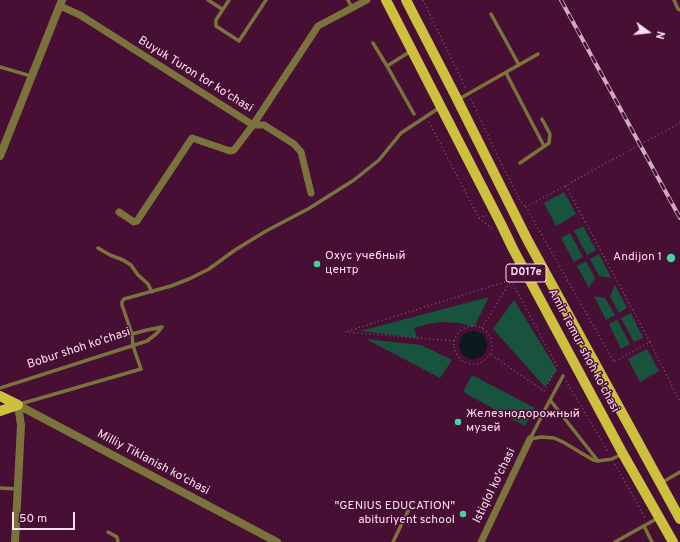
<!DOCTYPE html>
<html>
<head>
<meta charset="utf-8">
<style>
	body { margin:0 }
	#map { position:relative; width:680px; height:542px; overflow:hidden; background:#470f34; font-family:Overpass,sans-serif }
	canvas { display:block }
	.north { position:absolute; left:628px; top:12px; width:40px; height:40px; -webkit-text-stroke:3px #470f34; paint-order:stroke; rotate:105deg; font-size:11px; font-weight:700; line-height:16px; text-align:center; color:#fcdfef }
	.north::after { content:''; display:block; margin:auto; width:14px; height:18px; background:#fcdfef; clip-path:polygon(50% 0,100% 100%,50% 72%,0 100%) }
	.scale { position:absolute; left:12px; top:512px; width:63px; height:18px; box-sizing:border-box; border:2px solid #fcdfef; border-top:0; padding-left:5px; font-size:12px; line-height:14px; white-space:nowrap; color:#fcdfef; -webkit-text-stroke:3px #470f34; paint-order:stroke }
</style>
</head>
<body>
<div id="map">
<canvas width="680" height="542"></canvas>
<div class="north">N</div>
<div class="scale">50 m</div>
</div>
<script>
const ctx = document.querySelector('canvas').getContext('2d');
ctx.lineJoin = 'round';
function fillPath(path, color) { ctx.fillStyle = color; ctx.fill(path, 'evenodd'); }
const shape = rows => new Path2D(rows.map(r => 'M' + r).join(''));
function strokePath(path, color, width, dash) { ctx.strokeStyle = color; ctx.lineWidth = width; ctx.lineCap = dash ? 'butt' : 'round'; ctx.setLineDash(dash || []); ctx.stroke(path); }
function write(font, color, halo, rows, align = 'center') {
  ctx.font = font + ' Overpass,sans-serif'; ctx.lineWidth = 3; ctx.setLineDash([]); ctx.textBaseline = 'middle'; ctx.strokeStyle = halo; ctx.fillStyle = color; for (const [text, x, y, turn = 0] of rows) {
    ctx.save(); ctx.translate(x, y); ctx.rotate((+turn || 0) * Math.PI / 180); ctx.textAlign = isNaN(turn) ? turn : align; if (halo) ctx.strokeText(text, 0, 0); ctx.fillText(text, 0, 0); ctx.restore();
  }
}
const green = shape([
	[564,192,576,214,556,226,544,203],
	[583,226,596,250,587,255,574,231],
	[570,233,583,257,574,262,561,238],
	[599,254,611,278,599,276,590,259],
	[586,261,595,278,589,288,577,266],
	[615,285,627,308,619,313,610,296],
	[594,296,605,298,615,315,606,320],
	[489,297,474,327,460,323,442,322,428,324,414,328,417,338,360,331],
	[514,300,557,370,545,387,493,329],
	[631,313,643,338,634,342,621,318],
	[617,320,630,344,621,349,609,324],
	[366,339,421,345,452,360,440,378],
	[647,349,659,371,640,382,628,359],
	[472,375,535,408,525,426,463,392]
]);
const water = shape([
	'459 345a14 14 0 1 1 28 0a14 14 0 1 1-28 0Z'
]);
const path = shape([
	[423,0,466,89],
	[471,99,499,159,519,198],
	[429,122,479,218,493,229],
	[566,186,650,342,614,362,526,207,581,177],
	[519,199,526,207],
	[479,218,487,215],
	'454 345a19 19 0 1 1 38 0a19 19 0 1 1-38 0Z',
	[482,328,511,280,516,274],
	[454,341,345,332,511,280,557,366,544,391,490,354],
	[650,342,680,402],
	[566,381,609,453],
	[615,464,645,518]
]);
const service = shape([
	[208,0,222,9],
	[229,0,216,20,216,26,239,41,266,0],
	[348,0,352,8],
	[674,0,678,9,680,10],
	[491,14,519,65],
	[373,43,387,66,411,51],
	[387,66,414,114],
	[0,67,31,76],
	[506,73,544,146],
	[459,99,538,54],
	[520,163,549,143,550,134,542,119],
	[98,248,110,255,123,260,131,265,138,275,148,284,152,292],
	[132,334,122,305,122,302,124,299,171,286,189,279,209,269,235,250,266,231,308,209,354,180,379,160,401,133,439,108],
	[0,388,147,341,156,334,162,327],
	[550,400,563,376],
	[20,404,141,369,133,346,132,334,147,330,162,327],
	[530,439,550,400,598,461],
	[530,439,541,437,554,438,563,442,593,460,598,461,612,459,622,454],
	[661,483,680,472],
	[0,488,17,489],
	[644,526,652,542],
	[108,532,117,537,118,542],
	[393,542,408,511],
	[615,542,658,518]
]);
const minor = shape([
	[60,6,80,15,253,125,264,125,294,144,301,152,311,193],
	[119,212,134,222,137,221,192,138,230,151,234,150,253,125,318,26,367,0],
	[481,542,530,439]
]);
const tertiary = shape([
	[0,156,62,0],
	[18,405,277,542],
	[15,542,21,425,18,405]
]);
const primary = shape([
	[386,0,501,224,513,249,623,454,673,542],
	[406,0,455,95,528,241,680,519],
	[0,396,18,405],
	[0,411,18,405]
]);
const rail = shape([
	[561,0,680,218]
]);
const pathBridge = shape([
	[581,177,680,123]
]);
const markers = [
	[671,258,5,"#46d49e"],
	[317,264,4,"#46d49e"],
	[458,422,4,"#46d49e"],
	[463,514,4,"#46d49e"]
];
const shields = [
	[526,273,40]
];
const shieldNames = [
	["D017e",526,273]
];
const streetNames = [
	["Buyuk Turon tor ko'chasi",195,75,32],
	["Bobur shoh ko'chasi",79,349,-18],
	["Amir Temur shoh ko'chasi",583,351,62],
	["Milliy Tiklanish ko'chasi",153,463,28],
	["Istiqlol ko'chasi",495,486,-64]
];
const poiNames = [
	["Охус учебный",325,257],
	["центр",325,271],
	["Andijon 1",662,258,"right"],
	["Железнодорожный",466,415],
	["музей",466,429],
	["\"GENIUS EDUCATION\"",455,507,"right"],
	["abituriyent school",455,521,"right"]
];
fillPath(green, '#18543d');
fillPath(water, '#0c1a1f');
strokePath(path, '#7f506e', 1.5, [1, 3]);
strokePath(service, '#7a743c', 3.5);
strokePath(minor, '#7a743c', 7);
strokePath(tertiary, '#7a743c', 8);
strokePath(primary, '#ccc03e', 10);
strokePath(rail, '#d0acc2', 4);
strokePath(rail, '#470f34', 2.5, [8]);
strokePath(pathBridge, '#7f506e', 1.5, [1, 3]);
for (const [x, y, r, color] of markers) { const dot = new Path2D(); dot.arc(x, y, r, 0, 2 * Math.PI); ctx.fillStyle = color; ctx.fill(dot); strokePath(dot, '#470f34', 1.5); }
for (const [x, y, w] of shields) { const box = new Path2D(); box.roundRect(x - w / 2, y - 9, w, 18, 3); ctx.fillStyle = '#470f34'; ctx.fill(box); strokePath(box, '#fcdfef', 1); }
write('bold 11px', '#fcdfef', null, shieldNames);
write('12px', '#fcdfef', '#470f34', streetNames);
write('12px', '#fcdfef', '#470f34', poiNames, 'left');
</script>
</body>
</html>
